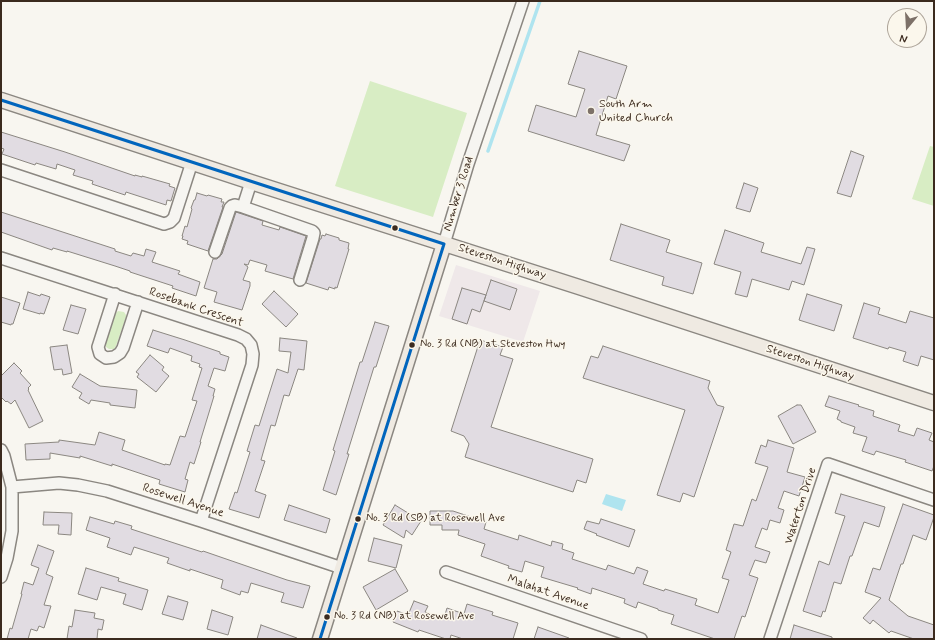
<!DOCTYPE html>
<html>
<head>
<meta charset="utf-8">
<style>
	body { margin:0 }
	#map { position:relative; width:935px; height:640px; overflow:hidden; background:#f8f6f0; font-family:Mynerve,sans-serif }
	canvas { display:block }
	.frame { position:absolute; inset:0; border:2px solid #3b2a1e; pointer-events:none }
	.north { position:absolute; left:887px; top:8px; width:40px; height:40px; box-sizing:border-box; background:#fbf7ec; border:1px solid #aea59a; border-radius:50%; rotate:198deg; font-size:11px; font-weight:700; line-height:16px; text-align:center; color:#3b2a1e }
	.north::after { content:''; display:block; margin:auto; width:14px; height:18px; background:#7d7168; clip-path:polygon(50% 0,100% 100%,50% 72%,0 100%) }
</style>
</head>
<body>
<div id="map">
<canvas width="935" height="640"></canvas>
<div class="frame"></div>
<div class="north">N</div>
</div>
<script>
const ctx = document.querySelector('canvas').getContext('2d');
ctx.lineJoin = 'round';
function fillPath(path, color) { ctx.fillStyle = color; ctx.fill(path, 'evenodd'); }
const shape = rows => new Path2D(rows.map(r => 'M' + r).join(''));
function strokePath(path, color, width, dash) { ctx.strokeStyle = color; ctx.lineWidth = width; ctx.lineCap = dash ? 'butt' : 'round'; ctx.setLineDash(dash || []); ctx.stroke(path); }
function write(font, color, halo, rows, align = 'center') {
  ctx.font = font + ' Mynerve,sans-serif'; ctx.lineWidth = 3; ctx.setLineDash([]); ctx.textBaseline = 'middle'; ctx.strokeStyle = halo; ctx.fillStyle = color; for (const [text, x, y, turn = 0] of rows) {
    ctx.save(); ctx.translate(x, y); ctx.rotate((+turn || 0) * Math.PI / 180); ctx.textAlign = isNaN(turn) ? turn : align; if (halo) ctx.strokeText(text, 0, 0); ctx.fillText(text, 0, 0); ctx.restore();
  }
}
const built = shape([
	[456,265,540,291,523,342,439,316]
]);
const green = shape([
	[370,81,467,113,433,217,335,186],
	[930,146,934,147,934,206,912,199],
	[118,311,124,312,126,315,126,317,116,346,114,349,109,349,106,347,106,343,115,314]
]);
const water = shape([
	[606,494,626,500,622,511,602,504]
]);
const stream = shape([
	[488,151,540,1]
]);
const building = shape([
	[579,51,627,66,616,99,608,96,596,135,630,145,624,161,528,131,536,105,576,117,585,89,568,84,579,51],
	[1,132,65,152,135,176,135,175,142,177,142,176,170,184,169,186,175,188,171,201,167,200,166,205,126,192,125,195,92,184,93,181,73,175,75,170,57,164,56,169,36,163,35,165,2,154,4,149,1,148,1,132],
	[851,151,864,156,851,197,837,193,851,151],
	[744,183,758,188,750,212,736,208,744,183],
	[197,193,207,196,208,195,222,199,221,202,224,202,222,207,223,207,208,251,187,244,188,241,182,239,183,236,182,236,185,226,187,227,192,209,191,208,194,200,195,200,197,193],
	[1,212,115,249,115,251,131,256,133,253,144,256,146,249,156,252,152,262,180,271,178,274,200,282,196,296,172,288,173,286,130,272,130,271,115,266,67,251,67,252,53,248,52,250,1,232,1,212],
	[236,212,263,221,262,225,279,230,280,227,306,236,293,279,265,271,267,265,250,260,248,265,244,264,248,267,243,280,250,282,250,286,242,310,214,302,217,292,204,288,213,259,217,259,222,254,236,212],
	[621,224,670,240,666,252,702,263,693,294,662,285,664,277,610,260,621,224],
	[725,230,764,243,761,252,801,264,807,247,815,249,804,285,792,281,789,290,752,279,747,297,735,294,741,272,714,264,725,230],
	[326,234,339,238,339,240,349,243,348,249,349,249,337,288,335,287,335,289,329,287,328,290,306,283,320,239,321,239,322,235,325,236,326,234],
	[491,280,517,289,510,310,484,301,491,280],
	[462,288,486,295,480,312,472,309,467,324,452,319,462,288],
	[274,291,298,314,286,327,262,304,274,291],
	[28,292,40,296,41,294,50,297,44,314,40,313,40,314,23,309,28,292],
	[807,294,842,305,834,331,799,320,807,294],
	[1,297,20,303,13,324,11,324,11,325,1,322,1,297],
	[864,303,880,308,878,314,906,323,910,311,934,318,934,360,921,356,918,366,903,361,906,352,889,347,888,349,853,338,864,303],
	[71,305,86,309,78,334,63,330,71,305],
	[375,322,389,326,376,367,374,367,347,454,349,454,336,495,323,490,335,451,333,450,360,362,362,362,375,322],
	[153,330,185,340,220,352,220,354,229,357,225,371,214,368,208,386,215,389,213,396,214,396,200,442,201,442,194,464,190,462,185,479,188,480,185,492,159,484,160,480,112,464,112,466,80,456,80,458,50,453,50,459,26,460,25,444,59,442,59,440,95,445,99,432,125,440,122,450,165,465,165,464,170,465,180,436,185,437,197,401,192,400,202,368,199,367,200,364,191,361,192,356,170,348,168,353,147,346,153,330],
	[280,338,307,341,304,370,298,369,289,396,284,395,275,426,271,425,261,460,265,461,255,491,266,495,259,518,229,509,235,492,237,493,250,452,247,451,255,425,259,426,277,369,288,373,291,352,279,351,280,338],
	[480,340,503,347,500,355,513,359,491,427,593,459,586,483,577,480,573,492,465,457,469,444,464,436,451,431,480,340],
	[67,345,72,373,63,375,62,369,54,370,50,347,67,345],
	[603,346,710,381,708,388,717,405,724,407,694,497,683,493,680,502,657,495,685,410,583,378,591,356,598,358,603,346],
	[150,355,164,367,162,370,169,376,156,392,137,377,139,374,136,372,150,355],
	[14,363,22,371,20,373,31,385,28,388,29,389,28,390,43,421,29,428,15,400,11,404,7,401,6,402,1,397,1,376,14,363],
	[80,374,100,386,137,390,135,408,110,405,110,403,91,400,89,404,79,398,82,393,72,387,80,374],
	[829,396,859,405,858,406,874,411,873,416,900,425,898,431,914,436,917,428,932,433,929,440,934,442,934,466,932,471,905,462,906,460,876,451,874,455,862,451,867,437,853,433,855,427,841,422,841,421,837,419,840,411,825,406,829,396],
	[797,405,801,405,816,432,793,444,778,416,797,405],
	[768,440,794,448,787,472,805,477,799,496,784,491,778,508,784,510,780,523,770,520,767,530,762,528,755,547,770,552,766,563,755,560,749,575,758,578,745,617,742,616,734,639,715,639,671,624,674,615,658,610,658,609,638,602,636,608,624,603,625,599,592,588,591,594,577,589,578,588,541,577,544,567,525,561,522,572,508,568,509,566,481,556,485,544,458,535,459,530,442,530,442,525,430,525,430,511,453,511,486,522,484,529,518,540,519,535,551,546,552,541,563,544,562,549,574,553,572,559,606,570,608,565,634,574,637,567,648,571,643,584,664,591,665,589,697,599,695,605,718,613,729,580,722,578,731,552,726,550,734,524,743,526,752,499,756,501,768,467,755,463,761,445,766,447,768,440],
	[841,494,885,507,879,527,864,522,852,556,850,556,841,584,834,582,825,612,823,611,821,617,803,611,819,561,829,565,845,516,835,513,841,494],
	[903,504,934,515,934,517,926,540,913,535,903,564,901,564,889,600,908,616,934,625,934,639,914,639,891,631,889,633,873,620,870,624,863,618,881,598,865,592,873,568,880,570,903,504],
	[289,505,330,519,326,533,284,520,289,505],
	[395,505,421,521,412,535,406,530,404,538,383,525,395,505],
	[44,512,72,513,71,535,58,534,59,525,43,525,44,512],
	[90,517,114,524,115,521,132,526,131,529,202,552,203,551,287,580,310,586,303,608,281,602,284,593,251,583,248,593,241,591,240,595,221,588,223,580,190,569,190,571,167,563,169,558,134,547,131,555,107,547,110,538,86,530,90,517],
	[601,519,635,530,629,547,596,535,597,534,584,529,587,521,599,524,601,519],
	[374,538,402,545,396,568,368,561,374,538],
	[38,545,54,551,46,574,53,577,44,605,51,606,44,628,39,626,37,631,31,629,28,639,7,639,10,628,12,629,22,594,21,594,24,582,33,585,39,568,31,565,38,545],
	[86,568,119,578,118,581,148,590,142,610,123,604,126,594,101,587,97,600,78,594,86,568],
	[395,569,408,591,376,610,363,587,395,569],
	[168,596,188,602,183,620,162,614,168,596],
	[414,601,428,606,425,612,444,618,447,608,464,614,467,604,493,612,492,615,518,623,513,639,463,639,451,635,450,639,446,639,419,630,418,632,393,622,397,611,408,615,414,601],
	[75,610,95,613,94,618,104,620,102,630,98,629,97,639,67,639,69,626,72,627,75,610],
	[212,610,233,617,228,635,207,629,212,610],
	[261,625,297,638,296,639,257,639,261,625],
	[794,625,832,637,832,639,790,639,794,625],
	[538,627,569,638,569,639,534,639,538,627]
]);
const minor = shape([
	[1,170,164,224,170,222,174,218,192,162],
	[243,207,251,182],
	[444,244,468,164,523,1],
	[215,252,230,208,232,206,235,205,243,207,312,231,314,233,313,238,300,280],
	[1,258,238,335,246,339,251,345,253,354,252,365,201,521],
	[115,294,99,344,98,347,100,354,106,358,114,357,120,353,123,348,138,302],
	[1,450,4,456,12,487,12,531,7,558,1,577],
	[12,487,59,483,78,485,107,491,201,521,342,568],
	[446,572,641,639],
	[770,639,828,464,934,500]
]);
const major = shape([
	[1,100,251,182,579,287,934,403],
	[320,639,444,244]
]);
const bus1 = shape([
	[1,100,444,244],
	[320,639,444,244]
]);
const markers = [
	[591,111,4,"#7d7168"],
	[395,228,3.5,"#3b2a1e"],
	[412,345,3.5,"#3b2a1e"],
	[358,519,3.5,"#3b2a1e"],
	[327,617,3.5,"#3b2a1e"]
];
const busNames = [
	["No. 3 Rd (NB) at Steveston Hwy",420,345],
	["No. 3 Rd (SB) at Rosewell Ave",366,519],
	["No. 3 Rd (NB) at Rosewell Ave",334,617]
];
const poiNames = [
	["South Arm",599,104],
	["United Church",599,118]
];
const streetNames = [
	["Number 3 Road",459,194,-73],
	["Steveston Highway",502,262,18],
	["Rosebank Crescent",196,308,19],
	["Steveston Highway",810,363,18],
	["Rosewell Avenue",183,501,18],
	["Waterton Drive",801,506,-72],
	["Malahat Avenue",548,593,19]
];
fillPath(built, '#efe8e9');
fillPath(green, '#d8edc4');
fillPath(water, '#afe4ef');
strokePath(stream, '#afe4ef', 3.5);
fillPath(building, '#e1dce2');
strokePath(building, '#8b8781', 1);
strokePath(minor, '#8b8781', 14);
strokePath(major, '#8b8781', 17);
strokePath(minor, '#f6f5f1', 11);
strokePath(major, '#efeae2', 14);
strokePath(bus1, '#0065bd', 3);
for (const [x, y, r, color] of markers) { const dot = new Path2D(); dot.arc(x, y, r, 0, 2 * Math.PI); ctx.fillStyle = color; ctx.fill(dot); strokePath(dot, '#fbf7ec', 1.5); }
write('11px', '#3b2a1e', '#fbf7ec', busNames, 'left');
write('12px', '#3b2a1e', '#fbf7ec', poiNames, 'left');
write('12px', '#3b2a1e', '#fbf7ec', streetNames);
</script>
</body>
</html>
